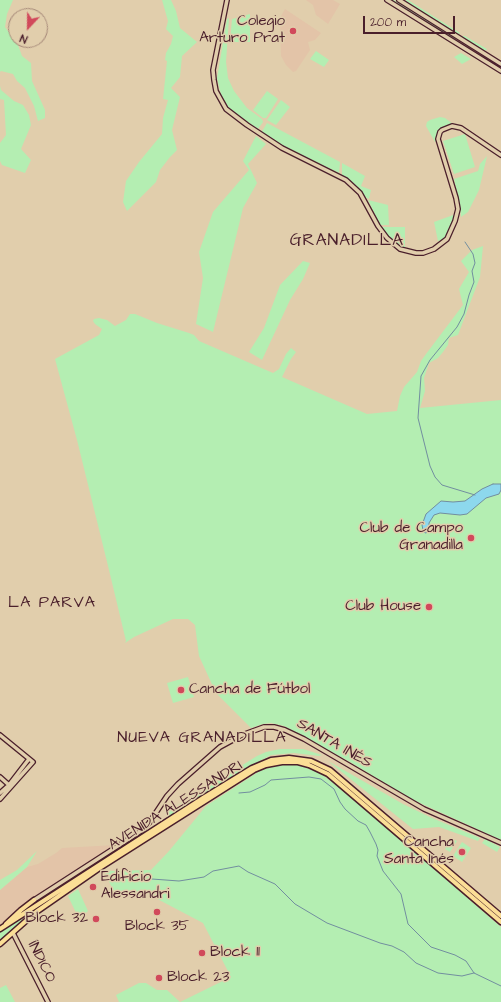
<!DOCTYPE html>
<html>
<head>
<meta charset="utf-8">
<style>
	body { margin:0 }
	#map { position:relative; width:501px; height:1002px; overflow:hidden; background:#e1ceac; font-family:"Architects Daughter",sans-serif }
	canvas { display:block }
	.north { position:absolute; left:8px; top:8px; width:40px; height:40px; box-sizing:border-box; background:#e1ceac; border:1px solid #a58878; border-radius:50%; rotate:202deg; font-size:11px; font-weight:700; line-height:16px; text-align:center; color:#4a1f2b }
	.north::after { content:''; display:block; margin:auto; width:14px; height:18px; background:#d1495b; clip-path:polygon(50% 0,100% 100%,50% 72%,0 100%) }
	.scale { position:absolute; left:363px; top:16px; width:92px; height:18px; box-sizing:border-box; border:2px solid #4a1f2b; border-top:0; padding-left:5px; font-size:12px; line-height:14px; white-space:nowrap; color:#4a1f2b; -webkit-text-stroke:3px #e1ceac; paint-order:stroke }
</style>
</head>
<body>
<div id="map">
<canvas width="501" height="1002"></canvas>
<div class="north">N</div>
<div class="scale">200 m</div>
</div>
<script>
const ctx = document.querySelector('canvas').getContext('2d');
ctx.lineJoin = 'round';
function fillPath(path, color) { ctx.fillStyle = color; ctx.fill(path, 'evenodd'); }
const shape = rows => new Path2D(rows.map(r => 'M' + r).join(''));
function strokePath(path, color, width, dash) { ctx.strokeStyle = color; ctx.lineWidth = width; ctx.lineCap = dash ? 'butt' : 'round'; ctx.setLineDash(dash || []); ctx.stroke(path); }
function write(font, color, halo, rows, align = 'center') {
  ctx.font = font + ' "Architects Daughter",sans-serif'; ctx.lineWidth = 3; ctx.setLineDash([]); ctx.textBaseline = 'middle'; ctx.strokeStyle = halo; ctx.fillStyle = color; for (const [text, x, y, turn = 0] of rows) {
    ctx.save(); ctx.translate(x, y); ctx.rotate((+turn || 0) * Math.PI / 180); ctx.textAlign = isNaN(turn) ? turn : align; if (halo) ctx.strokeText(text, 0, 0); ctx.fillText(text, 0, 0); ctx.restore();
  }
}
const built = shape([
	[306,0,305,1,306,0,333,0,340,4,328,24,316,15,313,5],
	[285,9,321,33,315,40,308,42,310,50,296,71,293,72,286,65,281,56,280,18],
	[115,845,22,905,0,925,0,890,27,867,38,864,56,853,62,848]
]);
const green = shape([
	[0,0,13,0,7,14,5,27,18,45,22,56,31,63,32,81,45,110,45,118,38,121,34,106,25,88,17,81,13,74,1,71,0,72],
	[162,0,171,0,176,11,180,28,197,42,182,56,180,77,171,88,180,97,172,130,177,150,170,157,160,170,156,182,127,211,123,202,126,181,139,162,162,134,163,118,168,100,163,99,167,61,165,60,166,53,171,44,173,36,166,29,168,21],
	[390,0,394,0,456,38,455,40],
	[406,0,408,0,460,33,458,35,406,2],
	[250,14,250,42,230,42,232,19],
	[229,18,226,62,228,78,234,91,247,108,262,119,263,122,258,129,230,110,221,95,217,78,227,19],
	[461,36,465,36,487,49,485,51],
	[316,51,329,60,324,67,310,59],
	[461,53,471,59,462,64,454,57],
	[0,86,1,90,14,101,23,105,29,115,31,125,21,149,31,160,25,173,2,165,0,161,0,143,6,135,4,100,0,99],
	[267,91,278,99,266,118,263,118,253,110],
	[281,100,290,107,276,125,267,120],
	[440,117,445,118,453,124,443,127,439,131,437,140,435,142,426,126,427,122,430,120],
	[267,123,340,162,339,173,284,147,261,133],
	[465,134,475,167,454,174,443,141],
	[256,136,266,144,248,164,257,183,243,208,213,332,196,324,203,278,199,252,213,212,249,170,243,161],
	[487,156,479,190,468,212,461,217,460,207,454,179,478,171,480,164],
	[342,163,365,176,361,186,371,190,369,199,365,197,357,187,342,176],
	[368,200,388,205,389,225,380,225],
	[456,214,445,239,438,241,434,222],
	[381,227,405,227,405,247,403,248,395,244,386,235],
	[483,246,480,277,458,335,449,338,448,345,443,352,438,358,429,363,424,378,425,391,420,408,501,400,501,840,411,799,350,762,284,726,271,723,263,724,251,728,216,693,199,656,195,625,188,619,173,619,134,637,125,643,126,641,109,570,77,440,55,359,99,335,102,329,95,324,93,321,94,319,99,318,107,320,115,326,126,320,130,314,135,314,157,323,189,333,194,335,199,341,273,373,279,369,286,354,291,348,296,352,291,359,282,377,367,414,397,411,400,396,404,387,417,372,421,361,426,354,463,305,459,289,469,272,461,261,472,250],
	[303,261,310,263,303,279,290,300,262,360,249,352,264,328,280,285],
	[188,677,194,697,173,703,167,683],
	[280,749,303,749,322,755,319,756,294,753,271,755,249,767,168,817,165,813,257,756,266,752],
	[328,761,403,804,432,818,480,838,478,841,439,827,413,829],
	[298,764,320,773,343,790,501,927,501,1002,119,1002,116,995,139,983,146,983,157,990,167,990,180,1002,231,977,203,923,144,892,114,897,114,892,104,871,151,870,169,851,206,806,258,772,275,765],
	[451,838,457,841,450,852,445,849],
	[485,839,500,847,497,852,482,843],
	[462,842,471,848,462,862,453,856],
	[37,851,27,867,0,890,0,880,17,870],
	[78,889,88,911,79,919,68,896],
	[24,915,20,923,0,940,0,931],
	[6,985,15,1002,0,1002,0,988]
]);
const water = shape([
	[493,484,501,484,501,490,499,494,486,498,467,514,460,515,440,513,434,515,429,523,429,532,425,533,423,530,422,525,426,514,441,501,453,502,465,501,482,489,493,484]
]);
const stream = shape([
	[465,242,473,254,475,263,472,271,474,282,469,295,464,314,457,327,430,360,421,376,418,418,430,466,435,477,442,485,475,495],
	[239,793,250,792,265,785,271,780,309,777,321,779,334,789,340,802,345,809,358,821,366,825,370,832,376,844,378,850,377,856,383,871,401,894,408,924,431,947,455,955,466,961,474,973,501,986],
	[152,879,179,881,204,877,213,871,239,866,248,872,275,884,295,904,327,923,380,943,392,946,404,952,416,963,438,973,462,976,474,973]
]);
const secondary = shape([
	[227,0,213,70,214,80,216,91,226,109,247,125,282,148,346,180,360,193,378,226,387,238,400,249,416,253,423,253,434,249,447,239,455,221,458,209,456,198,438,139,440,132,442,130,452,126,461,128,501,155],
	[387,0,501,71],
	[399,0,501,64],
	[0,735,33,762,0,799],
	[0,777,9,785],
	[0,793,9,785,29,759],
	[34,900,141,831,149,823,167,796,178,784,220,747,242,735,264,727,274,727,285,730,304,739,424,809,501,843],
	[13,933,48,1002]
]);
const primary = shape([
	[6,924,21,910,34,900],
	[0,929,203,798,252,768,271,760,289,758,311,761,330,770,501,916],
	[0,944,36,912,98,869,254,770,266,765,282,762,298,762,309,765,328,774,501,922]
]);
const markers = [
	[293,31,4,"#d1495b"],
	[471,538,4,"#d1495b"],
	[429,607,4,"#d1495b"],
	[181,690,4,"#d1495b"],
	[462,852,4,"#d1495b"],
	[93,887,4,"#d1495b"],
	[157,912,4,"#d1495b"],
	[96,919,4,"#d1495b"],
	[202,953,4,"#d1495b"],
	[159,978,4,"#d1495b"]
];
const poiNames = [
	["Colegio",285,22],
	["Arturo Prat",285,39],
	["Club de Campo",463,529],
	["Granadilla",463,546],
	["Club House",421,607],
	["Cancha de Fútbol",189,690,"left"],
	["Cancha",454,843],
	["Santa Inés",454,860],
	["Edificio",101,878,"left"],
	["Alessandri",101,895,"left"],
	["Block 32",88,919],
	["Block 35",157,927,"center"],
	["Block 11",210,953,"left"],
	["Block 23",167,978,"left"]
];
const streetNames = [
	["SANTA INÉS",334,744,30],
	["AVENIDA ALESSANDRI",176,806,-32],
	["ÍNDICO",41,962,63]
];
const neighbourhoodNames = [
	["LA PARVA",52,604],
	["NUEVA GRANADILLA",202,739]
];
const quarterNames = [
	["GRANADILLA",347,241]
];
fillPath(built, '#e3c4a8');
fillPath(green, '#b4eeb2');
fillPath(water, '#8dd8ed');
strokePath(water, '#728e9f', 1);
strokePath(stream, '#728e9f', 1);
strokePath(secondary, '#4a1f2b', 6);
strokePath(primary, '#4a1f2b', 7);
strokePath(secondary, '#e1ceac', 3.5);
strokePath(primary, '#fbde96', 4);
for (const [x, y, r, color] of markers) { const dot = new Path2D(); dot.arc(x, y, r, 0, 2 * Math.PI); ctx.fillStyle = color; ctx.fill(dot); strokePath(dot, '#e1ceac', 1.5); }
write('15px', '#4a1f2b', '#e1ceac', poiNames, 'right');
write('15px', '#4a1f2b', '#e1ceac', streetNames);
ctx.letterSpacing = '1px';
write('16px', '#4a1f2b', '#e1ceac', neighbourhoodNames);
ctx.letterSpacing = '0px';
ctx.letterSpacing = '1px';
write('17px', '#4a1f2b', '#e1ceac', quarterNames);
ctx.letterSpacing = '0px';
</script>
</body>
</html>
